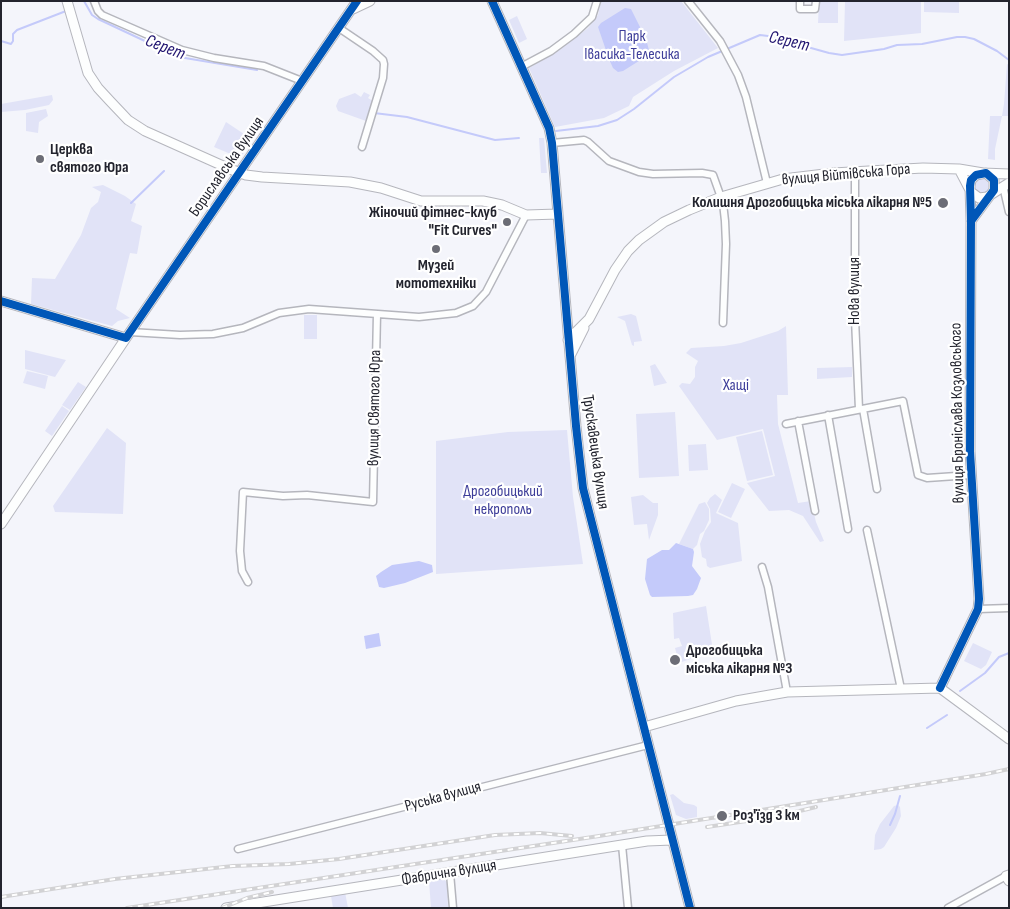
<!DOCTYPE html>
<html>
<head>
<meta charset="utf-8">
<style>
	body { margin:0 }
	#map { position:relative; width:1010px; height:909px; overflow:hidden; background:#f4f5fb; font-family:"Sofia Sans Condensed",sans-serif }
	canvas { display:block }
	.frame { position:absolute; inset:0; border:2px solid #23242e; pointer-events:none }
</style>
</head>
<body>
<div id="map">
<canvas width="1010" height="909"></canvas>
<div class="frame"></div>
</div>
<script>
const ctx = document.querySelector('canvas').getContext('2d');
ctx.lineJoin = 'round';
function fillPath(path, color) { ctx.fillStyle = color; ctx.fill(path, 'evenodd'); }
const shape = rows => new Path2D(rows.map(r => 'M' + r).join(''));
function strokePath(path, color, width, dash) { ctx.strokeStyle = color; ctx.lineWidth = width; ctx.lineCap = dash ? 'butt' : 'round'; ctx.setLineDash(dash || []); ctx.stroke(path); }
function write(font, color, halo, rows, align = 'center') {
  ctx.font = font + ' "Sofia Sans Condensed",sans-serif'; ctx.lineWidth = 4.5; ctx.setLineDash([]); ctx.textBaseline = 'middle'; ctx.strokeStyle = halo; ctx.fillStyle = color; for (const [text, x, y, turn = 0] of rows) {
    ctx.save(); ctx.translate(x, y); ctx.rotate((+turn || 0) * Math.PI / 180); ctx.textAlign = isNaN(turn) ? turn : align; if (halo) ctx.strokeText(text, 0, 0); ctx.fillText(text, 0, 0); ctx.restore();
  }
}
const green = shape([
	[601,1,681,1,718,48,674,71,633,97,629,106,604,118,555,127,529,68,561,49,588,28,598,15],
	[819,1,838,1,838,23,818,23],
	[845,1,921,1,921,33,844,41],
	[924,1,959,1,959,13,924,12],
	[517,16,527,39,519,43,509,20],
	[1007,64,1009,65,1009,116,1002,116,995,149,995,160,988,159,990,116,1002,116,1004,104],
	[364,92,370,95,368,98,373,101,366,121,338,111,336,106,339,99,355,93,361,97],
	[52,95,53,100,49,105,25,110,1,112,1,104],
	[46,109,48,116,39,122,38,133,26,131,26,113],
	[226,122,253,140,240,158,214,147],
	[544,138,547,173,541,173,539,138],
	'975 186a7 7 0 1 1 14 0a7 7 0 1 1-14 0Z',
	[103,185,125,196,136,204,131,221,142,226,137,254,130,253,116,309,130,318,118,321,112,326,31,304,32,278,55,279,81,235,91,208,98,202,101,192,92,187],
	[631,314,636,316,642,341,634,342,634,346,632,345,625,321,617,317],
	[304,315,317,315,317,339,304,339],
	[786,326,788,395,777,395,778,424,798,503,811,501,816,522,824,541,820,542,803,516,789,510,769,511,747,483,775,476,763,429,717,440,679,386,682,383,690,384,695,377,695,367,698,361,686,353,691,348,724,346,741,343,778,331],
	[25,350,66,360,55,377,25,369],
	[655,364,667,383,654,386,650,366],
	[852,367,852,377,817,379,817,368],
	[27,371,48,376,45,389,23,383],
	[78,382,86,387,70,410,62,405],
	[62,406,69,411,52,436,45,431],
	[675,412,679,476,639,478,636,414],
	[107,428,126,443,123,514,55,512,53,506],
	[567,430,573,497,583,564,436,574,436,441,508,432],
	[762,431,773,475,747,481,736,437],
	[706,444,708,470,689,471,688,445],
	[732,483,745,489,731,518,718,512],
	[715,494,722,500,716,513,738,523,742,561,710,568,707,566,706,559,702,557,700,544,705,531,711,522,710,509,707,503,710,498],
	[643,495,653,503,658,503,658,515,649,540,647,524,634,525,631,497],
	[705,502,709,509,709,520,704,531,700,534,697,545,693,549,679,544,699,504],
	[706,606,713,651,679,663,675,648,682,646,679,638,674,639,673,613],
	[973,643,992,652,986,665,981,669,964,661],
	[673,794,684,803,694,805,697,807,697,817,686,819,676,815,670,795],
	[898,805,900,807,901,816,896,828,884,847,881,849,874,850,875,835,880,824,894,806],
	[443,879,447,882,448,908,431,908,429,881],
	[345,892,348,908,333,908,331,896]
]);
const water = shape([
	[625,8,631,9,646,39,650,54,623,71,618,72,613,68,609,59,598,27,601,23],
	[676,543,693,549,694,552,692,566,701,578,697,589,693,595,688,596,652,597,650,595,645,579,647,559,662,550,669,550],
	[419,561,432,565,433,572,405,583,384,588,379,587,376,576,381,572,392,565],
	[379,633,381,646,366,649,364,636]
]);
const stream = shape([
	[84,1,92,15,98,19,179,57,257,70],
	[1,41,11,44,13,41,13,34,17,30,66,11],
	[374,113,407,117,495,140,519,138],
	[556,131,598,126,617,120,634,109,674,77,708,57,760,35,768,36,829,53,842,55,884,49,897,45,922,44,957,37,965,37,974,39,997,51,1009,60],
	[131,203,164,171],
	[960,691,985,673,999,657,1009,653],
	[927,728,947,715],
	[890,825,895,814,900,796]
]);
const street = shape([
	[94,1,98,11,102,15,182,50,214,58,264,66,302,81],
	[688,1,720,41,738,75,746,97,767,183],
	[800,1,800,9,815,9,816,1],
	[339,28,373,51,383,60,384,64,383,78,362,147],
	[521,67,551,51,574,34,592,17,597,1],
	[552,143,584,140,588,142,609,161,639,172,653,174,702,173,713,175,723,203,725,221,726,244,723,323],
	[855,172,855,319,859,409],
	[1003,186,1009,212],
	[130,332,180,335,213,334,243,328,279,313,309,309,419,317,456,313,473,306,486,292,526,215],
	[863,409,877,489],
	[828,415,848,529],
	[798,421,815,511],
	[786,424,903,401,918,475,927,478,971,475],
	[867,530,901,689],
	[762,567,768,587,787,692],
	[248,582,242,571,240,551,243,492,283,496,307,495,373,502,377,314],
	[978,609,1009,608],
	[622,845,628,908],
	[238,849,648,745],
	[450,873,453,908],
	[948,908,1006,876]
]);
const secondary = shape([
	[67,1,88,73,98,88,110,101,128,120,145,131,230,169,246,175,262,177,350,182,381,188,421,201,483,201,502,205,526,215,558,214],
	[492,1,549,128,552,143,576,426,583,488,690,908],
	[353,9,370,1],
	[959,169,971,192,979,198,987,197,1009,183],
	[1,301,126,338],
	[568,340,589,319,615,270,628,251,639,240,664,222,689,210,721,197,783,179,833,173,923,168,959,169,983,173,1009,174],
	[570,356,584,328],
	[1,524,126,338,357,1],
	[940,688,978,609,979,599,970,451,971,221,970,186,971,180,976,175,986,173,994,180,994,190,971,221],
	[940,688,1009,739],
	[644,727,736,701,787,692,940,688],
	[1009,875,1006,876,1009,881],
	[226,908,647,841,672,840]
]);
const rail = shape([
	[707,827,779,816,816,807],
	[1,897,115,879,233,866,289,864,339,859,495,835,540,833,572,836],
	[127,908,599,836,986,774,1009,769],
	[222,908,247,898,272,892]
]);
const cycleway = shape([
	[492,1,549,128,552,143,576,426,583,488,690,908],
	[1,301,126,338,357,1],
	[940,688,978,609,979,599,970,451,971,221,970,186,971,180,976,175,986,173,994,180,994,190,971,221]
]);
const markers = [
	[40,159,5,"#6c6d76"],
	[943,203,6,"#6c6d76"],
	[507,222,5,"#6c6d76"],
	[436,249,5,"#6c6d76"],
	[675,660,6,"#6c6d76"],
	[722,816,6,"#6c6d76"]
];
const parkNames = [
	["Парк",632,37],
	["Івасика-Телесика",632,55],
	["Хащі",736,386],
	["Дрогобицький",503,492],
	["некрополь",503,510]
];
const poiNames = [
	["Церква",50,150],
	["святого Юра",50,168],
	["Колишня Дрогобицька міська лікарня №5",932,203,"right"],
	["Жіночий фітнес-клуб",497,213,"right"],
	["\"Fit Curves\"",497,231,"right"],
	["Музей",436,266,"center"],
	["мототехніки",436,284,"center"],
	["Дрогобицька",686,651],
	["міська лікарня №3",686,669],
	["Роз'їзд 3 км",733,816]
];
const streetNames = [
	["Бориславська вулиця",227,167,-55],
	["вулиця Війтівська Гора",846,175,-5],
	["Нова вулиця",855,291,-90],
	["вулиця Святого Юра",375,408,-89],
	["вулиця Броніслава Козловського",958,413,-91],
	["Трускавецька вулиця",595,452,82],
	["Руська вулиця",443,797,-15],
	["Фабрична вулиця",449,873,-9]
];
const waterNames = [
	["Серет",789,42,13],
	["Серет",165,48,21]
];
fillPath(green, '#e1e3f7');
fillPath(water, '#c4cafa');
strokePath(stream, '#c4cafa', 2);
strokePath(street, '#b5b6bd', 9);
strokePath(secondary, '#b5b6bd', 11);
strokePath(street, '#fdfefe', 6);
strokePath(secondary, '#fdfefe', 9);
strokePath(rail, '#d2d2d4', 4);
strokePath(rail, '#fff', 2, [5.5]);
strokePath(cycleway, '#0057b8', 8);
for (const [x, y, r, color] of markers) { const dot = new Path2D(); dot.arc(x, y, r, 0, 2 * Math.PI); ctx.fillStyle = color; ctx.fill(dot); strokePath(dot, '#fff', 2); }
write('16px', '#3d3d99', '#fff', parkNames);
write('bold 16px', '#23242e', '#fff', poiNames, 'left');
write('16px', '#23242e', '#fff', streetNames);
write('italic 18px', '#211470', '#fff', waterNames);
</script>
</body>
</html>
